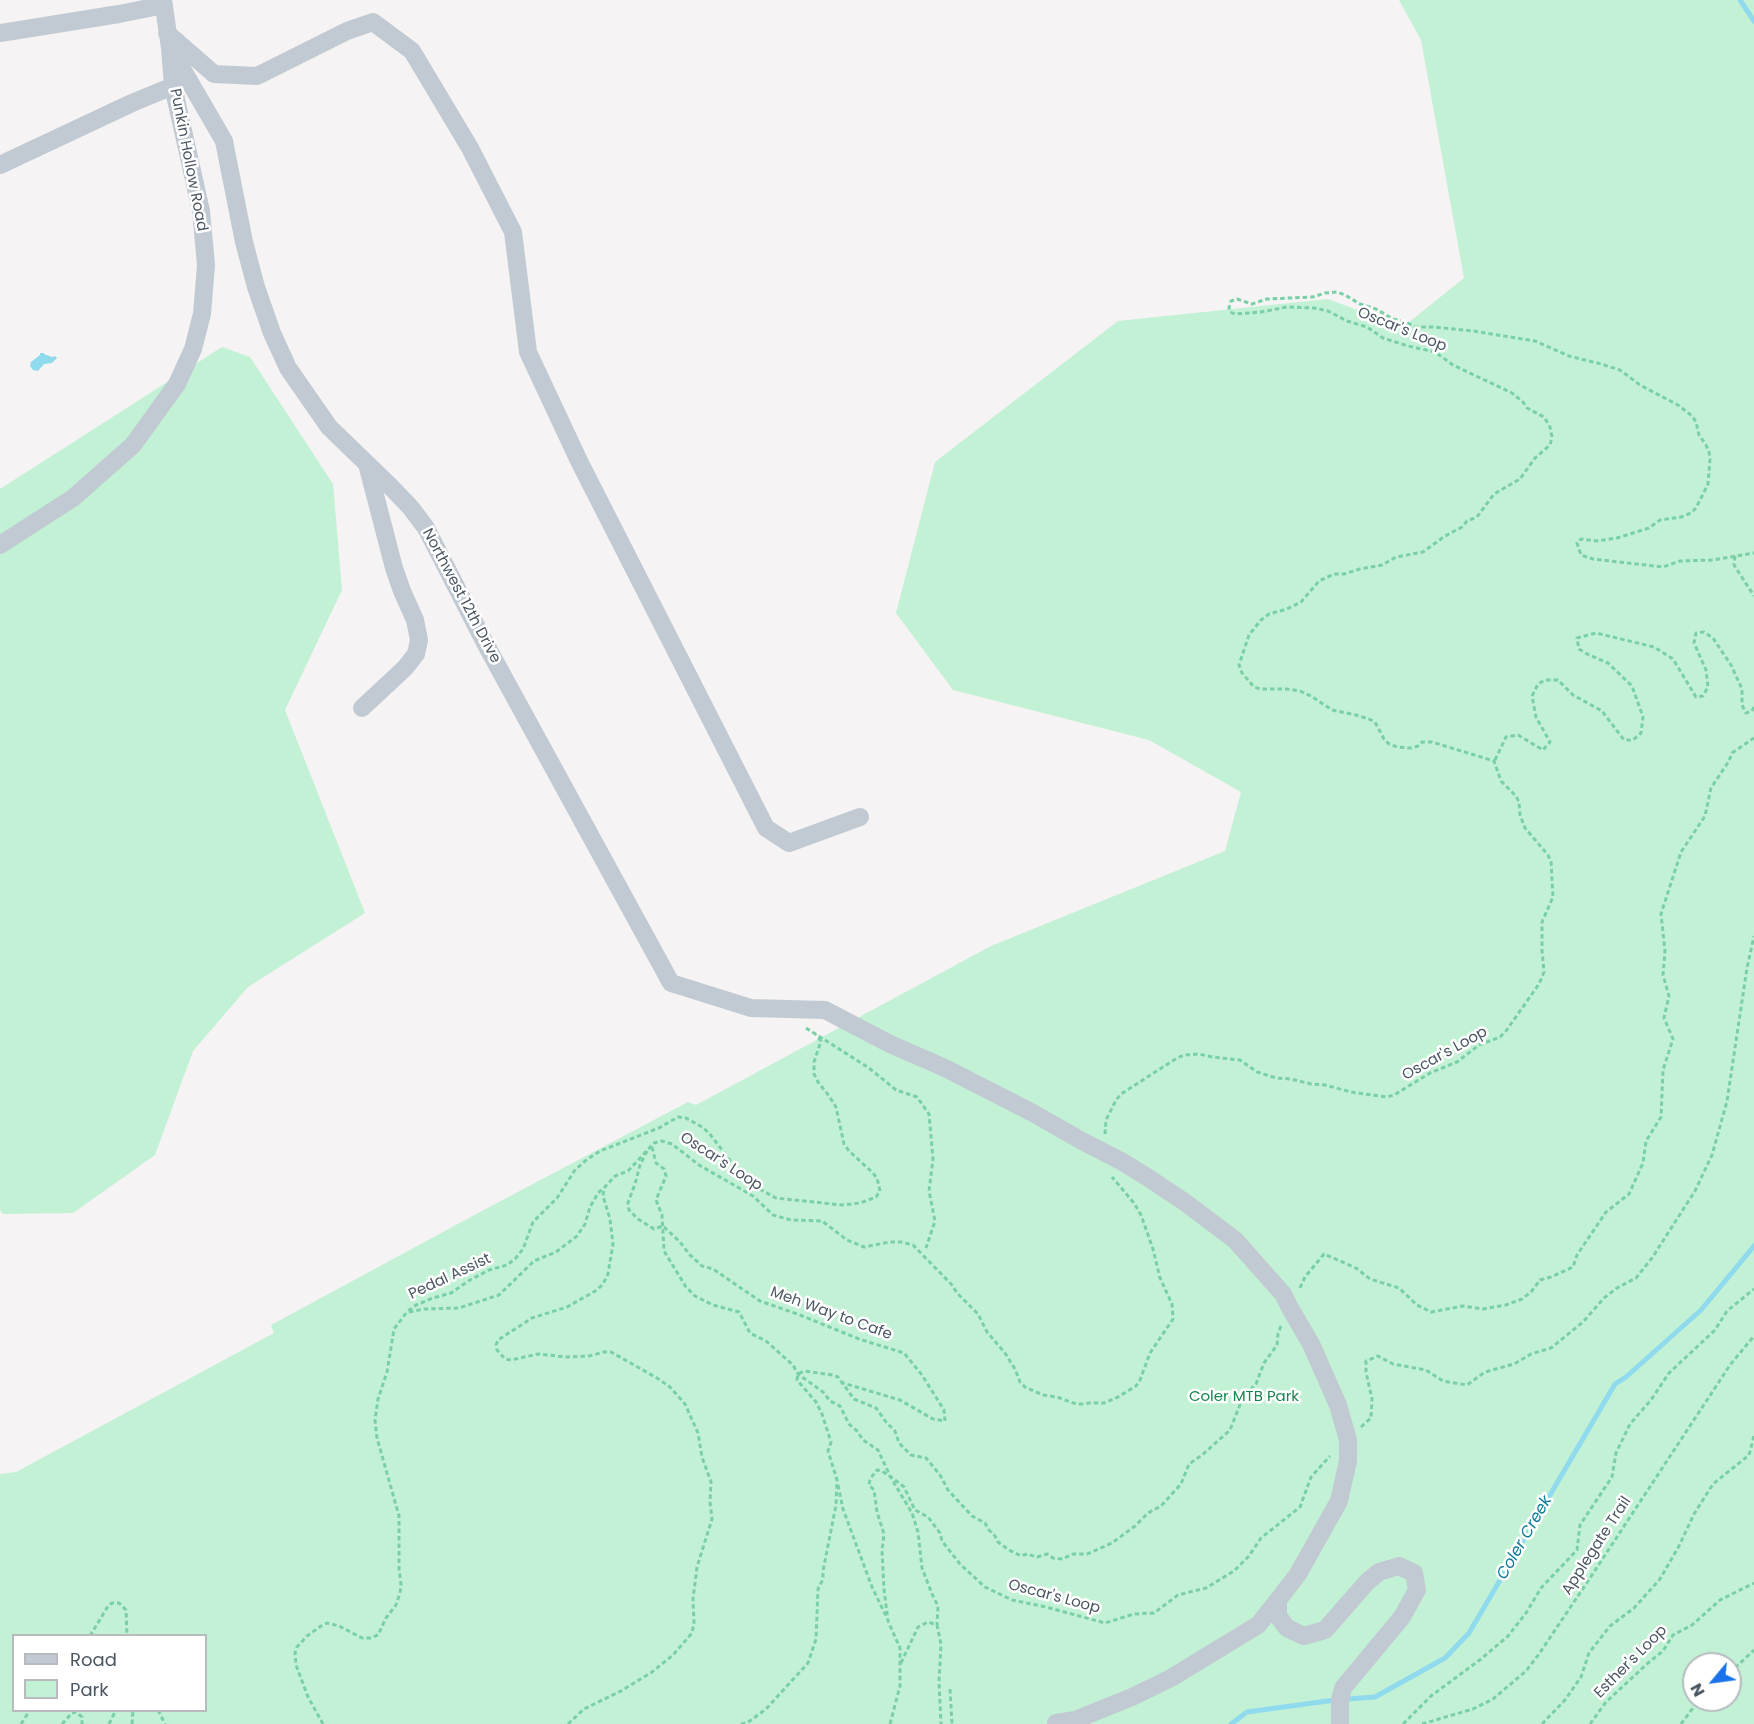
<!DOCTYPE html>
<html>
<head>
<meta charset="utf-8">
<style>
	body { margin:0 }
	#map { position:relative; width:1754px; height:1724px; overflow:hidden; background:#f5f3f3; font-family:Poppins,sans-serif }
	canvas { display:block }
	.legend { position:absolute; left:12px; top:1634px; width:195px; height:78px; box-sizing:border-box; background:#fff; border:2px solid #b7bbc0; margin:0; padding:8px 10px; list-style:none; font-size:18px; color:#4a5661 }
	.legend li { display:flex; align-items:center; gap:12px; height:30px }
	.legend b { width:30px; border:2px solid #b7bbc0 }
	.north { position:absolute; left:1682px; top:1652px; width:60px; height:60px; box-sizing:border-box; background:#fff; border:2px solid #b7bbc0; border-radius:50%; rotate:241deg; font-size:16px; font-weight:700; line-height:24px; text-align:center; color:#4a5661 }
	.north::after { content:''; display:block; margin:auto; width:21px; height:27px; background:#1a73e8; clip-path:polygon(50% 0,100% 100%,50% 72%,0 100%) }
</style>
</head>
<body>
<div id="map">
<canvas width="1754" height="1724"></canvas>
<ul class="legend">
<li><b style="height:8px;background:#c1cad2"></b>Road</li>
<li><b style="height:16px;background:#c3f1d5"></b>Park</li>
</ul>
<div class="north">N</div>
</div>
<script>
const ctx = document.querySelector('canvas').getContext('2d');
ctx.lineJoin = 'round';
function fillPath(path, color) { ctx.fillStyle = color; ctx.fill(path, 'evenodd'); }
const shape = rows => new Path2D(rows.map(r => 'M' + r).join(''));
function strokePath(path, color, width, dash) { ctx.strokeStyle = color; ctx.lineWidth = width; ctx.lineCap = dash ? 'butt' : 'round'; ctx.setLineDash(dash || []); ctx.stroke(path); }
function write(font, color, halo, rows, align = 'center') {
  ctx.font = font + ' Poppins,sans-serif'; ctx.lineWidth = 5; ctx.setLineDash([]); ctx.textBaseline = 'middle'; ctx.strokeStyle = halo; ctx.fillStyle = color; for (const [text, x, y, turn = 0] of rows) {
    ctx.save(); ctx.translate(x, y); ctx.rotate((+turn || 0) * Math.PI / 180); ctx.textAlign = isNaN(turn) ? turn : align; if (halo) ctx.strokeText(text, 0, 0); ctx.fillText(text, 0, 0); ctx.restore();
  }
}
const green = shape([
	[1399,0,1754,0,1754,1724,0,1724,0,1474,16,1472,274,1333,271,1325,480,1212,688,1102,696,1105,991,946,1225,851,1241,792,1149,740,953,690,896,613,935,462,1118,321,1328,299,1403,327,1464,278,1421,40],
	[14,1636,206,1636,206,1710,14,1710],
	[1694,1664,1730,1664,1730,1700,1694,1700],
	[222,347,250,357,333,484,342,590,285,710,365,913,248,987,193,1051,155,1155,73,1213,3,1214,0,1210,0,489]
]);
const water = shape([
	[40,353,44,353,44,354,52,357,55,356,57,358,52,363,44,364,38,371,33,370,30,366,31,362,40,355]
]);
const stream = shape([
	[1740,0,1754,21],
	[1231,1724,1247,1712,1335,1700,1375,1697,1445,1658,1469,1633,1615,1384,1626,1377,1701,1310,1754,1246]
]);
const path = shape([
	[1735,556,1734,565,1754,596],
	[1495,760,1506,737,1518,735,1543,750,1550,742,1536,717,1532,696,1538,684,1545,680,1558,680,1573,695,1602,711,1624,740,1633,740,1641,733,1643,717,1632,686,1608,663,1587,654,1579,649,1577,638,1596,633,1654,647,1673,659,1696,697,1703,696,1708,687,1706,670,1694,643,1696,633,1704,632,1713,638,1731,665,1742,689,1742,705,1746,713,1752,711,1754,707],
	[806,1028,869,1068,896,1090,917,1097,929,1114,933,1159,929,1191,935,1221,926,1248],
	[1105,1134,1106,1120,1116,1100,1121,1094,1177,1058,1184,1055,1199,1054,1212,1057,1240,1060,1257,1072,1276,1078,1291,1079,1311,1084,1325,1085,1351,1092,1372,1095,1387,1097,1394,1095,1430,1073,1457,1062,1479,1045,1500,1037,1506,1031,1539,984,1544,972,1542,951,1542,922,1553,897,1551,862,1548,855,1525,828,1520,815,1519,802,1516,796,1501,781,1494,761,1432,742,1422,742,1418,746,1411,748,1397,747,1389,744,1384,739,1375,722,1369,719,1356,715,1332,710,1311,696,1300,691,1287,689,1260,689,1254,687,1242,673,1239,665,1249,635,1261,620,1269,614,1287,609,1301,602,1319,581,1334,574,1344,574,1360,569,1382,565,1396,557,1423,552,1445,536,1462,527,1467,521,1477,517,1494,494,1520,479,1535,458,1550,445,1552,437,1550,427,1544,417,1527,408,1523,402,1512,393,1453,365,1435,352,1408,346,1383,338,1367,327,1347,321,1328,311,1314,308,1287,307,1261,312,1235,314,1230,312,1229,308,1231,301,1237,299,1252,304,1267,299,1313,297,1325,293,1337,292,1345,295,1360,304,1376,309,1393,319,1406,322,1415,327,1433,327,1473,331,1535,341,1569,356,1601,364,1620,370,1640,385,1678,405,1692,416,1696,422,1699,435,1706,445,1709,452,1710,459,1708,484,1696,508,1691,513,1681,517,1660,520,1649,528,1617,538,1597,541,1581,539,1577,543,1581,555,1593,559,1663,567,1680,561,1713,560,1754,553],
	[652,1147,656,1163,664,1169,666,1176,656,1200,662,1215,664,1251,686,1287,695,1296,713,1305,739,1312,750,1333,766,1341,793,1365,798,1374,823,1392,830,1401,840,1406,849,1424,857,1431,863,1440,878,1450,890,1476,912,1513,918,1532,922,1568,932,1594,938,1606,937,1625],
	[647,1151,640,1165,635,1184,628,1203,629,1210,638,1219,654,1229,663,1226,680,1242,689,1254,702,1266,713,1269,760,1301,800,1315,859,1339,904,1353,922,1375,944,1410,945,1421,933,1419,900,1400,843,1383],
	[1300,1288,1305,1277,1324,1254,1356,1268,1370,1279,1399,1288,1417,1305,1431,1312,1463,1306,1483,1309,1506,1305,1522,1299,1531,1292,1540,1280,1551,1277,1573,1267,1577,1255,1606,1212,1629,1194,1643,1163,1646,1141,1661,1117,1663,1070,1673,1039,1664,1018,1669,996,1663,975,1665,951,1661,914,1681,852,1705,816,1711,788,1729,761,1732,753,1754,738],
	[409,1312,424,1309,459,1308,499,1295,534,1261,556,1252,577,1236,585,1224,590,1207,598,1193,604,1188],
	[1361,1427,1371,1418,1372,1399,1366,1372,1366,1361,1378,1356,1393,1364,1426,1370,1443,1381,1467,1385,1485,1372,1514,1364,1531,1354,1551,1348,1583,1322,1604,1298,1617,1288,1636,1278,1652,1258,1695,1191,1712,1155,1727,1101,1747,968,1754,936],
	[838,1485,843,1509,872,1587,886,1616],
	[90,1636,108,1606,112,1603,119,1603,126,1610,127,1636],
	[901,1663,918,1627,928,1622,937,1625,941,1644,939,1682,941,1724],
	[1730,1682,1736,1667,1754,1650],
	[950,1689,952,1724],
	[158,1710,165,1724],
	[21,1724,30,1710],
	[62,1724,72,1713,76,1712,82,1717,82,1724],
	[109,1724,116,1710],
	[132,1724,133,1710],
	[323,1724,308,1697,296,1665,295,1653,297,1647,307,1636,321,1626,327,1623,339,1626,362,1638,370,1638,378,1635,386,1618,396,1605,400,1593,401,1585,399,1569,399,1516,377,1438,375,1420,378,1399,387,1372,394,1329,407,1312,416,1305,433,1298,451,1293,470,1280,489,1270,507,1265,515,1259,523,1249,533,1222,557,1198,575,1170,585,1161,600,1151,659,1128,678,1117,686,1118,702,1127,709,1133,742,1176,752,1185,776,1198,842,1205,860,1203,876,1197,880,1191,877,1178,872,1172,849,1151,844,1144,836,1107,829,1096,818,1082,814,1074,814,1062,821,1041,816,1035],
	[568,1724,584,1709,621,1691,652,1672,673,1655,692,1633,694,1623,693,1599,697,1567,712,1519,710,1502,711,1482,702,1457,698,1433,685,1404,670,1387,657,1378,611,1352,604,1352,589,1356,566,1357,538,1354,511,1360,505,1359,497,1350,496,1345,498,1340,532,1318,567,1307,597,1290,603,1284,608,1274,613,1244,610,1219,603,1196,604,1188,615,1176,628,1171,654,1143,662,1141,672,1144,699,1165,753,1196,773,1215,791,1220,822,1221,847,1240,864,1247,890,1242,901,1242,913,1245,952,1285,957,1293,978,1314,987,1332,1005,1353,1015,1369,1020,1382,1025,1387,1043,1395,1057,1397,1076,1404,1083,1404,1089,1403,1104,1403,1118,1397,1136,1386,1140,1380,1150,1353,1173,1319,1172,1304,1160,1278,1153,1249,1141,1215,1134,1203,1112,1177],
	[741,1724,747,1723,766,1709,808,1663,816,1639,818,1589,823,1579,823,1571,836,1505,837,1480,828,1451,831,1442,822,1414,816,1402,797,1380,798,1374,804,1371,833,1375,838,1377,854,1399,876,1408,886,1422,895,1431,899,1443,911,1455,926,1458,940,1475,948,1490,972,1516,985,1523,989,1530,995,1536,998,1542,1009,1550,1021,1556,1027,1554,1037,1557,1047,1554,1053,1558,1062,1559,1073,1554,1087,1554,1112,1543,1135,1526,1148,1513,1161,1506,1181,1484,1189,1464,1202,1455,1230,1430,1243,1397,1256,1384,1264,1363,1277,1345,1278,1334,1281,1326],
	[890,1724,900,1686,900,1648,888,1621,884,1589,882,1551,884,1534,877,1512,874,1490,869,1485,870,1479,877,1470,882,1471,894,1479,904,1487,915,1510,928,1517,940,1533,942,1541,960,1564,985,1587,1012,1600,1046,1607,1105,1623,1134,1614,1154,1613,1178,1595,1206,1588,1234,1571,1249,1556,1261,1538,1300,1507,1311,1477,1330,1456],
	[1403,1724,1431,1696,1481,1659,1508,1636,1526,1613,1541,1588,1577,1550,1580,1525,1612,1477,1616,1453,1630,1424,1651,1400,1669,1373,1715,1330,1727,1311,1754,1289],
	[1422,1724,1473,1709,1493,1699,1526,1671,1539,1654,1588,1581,1730,1365,1754,1336],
	[1542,1724,1565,1700,1581,1677,1589,1653,1610,1626,1634,1608,1660,1579,1679,1546,1694,1514,1713,1484,1749,1455,1754,1436],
	[1590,1724,1606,1702,1648,1663,1663,1651,1673,1635,1692,1625,1720,1600,1754,1583],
	[1681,1724,1699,1700]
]);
const minor = shape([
	[0,33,119,14,164,5],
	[167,33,214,74,257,76,347,31,373,22,412,51,470,148,513,232,528,352,580,463,766,828,789,843,860,817],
	[170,48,224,141,244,242,256,287,272,333,288,368,329,427,390,486,411,508,426,528,485,643,671,983,751,1008,825,1010,890,1044,945,1068,1033,1113,1082,1141,1121,1161,1147,1177,1186,1203,1235,1240,1283,1294,1290,1308,1311,1344,1338,1405,1348,1440,1348,1461,1339,1501,1298,1574,1278,1600,1278,1616,1287,1628,1304,1636,1325,1630,1367,1582,1379,1572,1399,1566,1414,1573,1417,1590,1402,1617,1343,1688,1340,1700,1340,1724],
	[0,165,132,103,173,86],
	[0,545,73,498,133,445,177,384,193,349,202,314,206,265,201,211,173,86,170,48,163,0],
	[362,708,405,668,416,654,419,640,415,620,402,591,394,568,367,464],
	[1056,1723,1075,1720,1132,1697,1171,1678,1258,1625,1278,1600]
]);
const streetNames = [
	["Punkin Hollow Road",188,160,79],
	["Oscar's Loop",1402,330,22],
	["Northwest 12th Drive",461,596,62],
	["Oscar's Loop",1445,1054,-29],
	["Oscar's Loop",721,1162,33],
	["Pedal Assist",450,1277,-25],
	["Meh Way to Cafe",831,1314,20],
	["Applegate Trail",1597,1546,-57],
	["Oscar's Loop",1054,1597,15],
	["Esther's Loop",1631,1662,-45]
];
const parkNames = [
	["Coler MTB Park",1244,1397]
];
const waterNames = [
	["Coler Creek",1525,1538,-60]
];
fillPath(green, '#c3f1d5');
fillPath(water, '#90daee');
strokePath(stream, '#90daee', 5);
strokePath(path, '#7ad0a6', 3, [4.5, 3]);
strokePath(minor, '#c1cad2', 18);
write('15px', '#4a5661', '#fff', streetNames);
write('15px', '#17864f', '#fff', parkNames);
write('italic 16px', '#0c7c9b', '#fff', waterNames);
</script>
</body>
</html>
